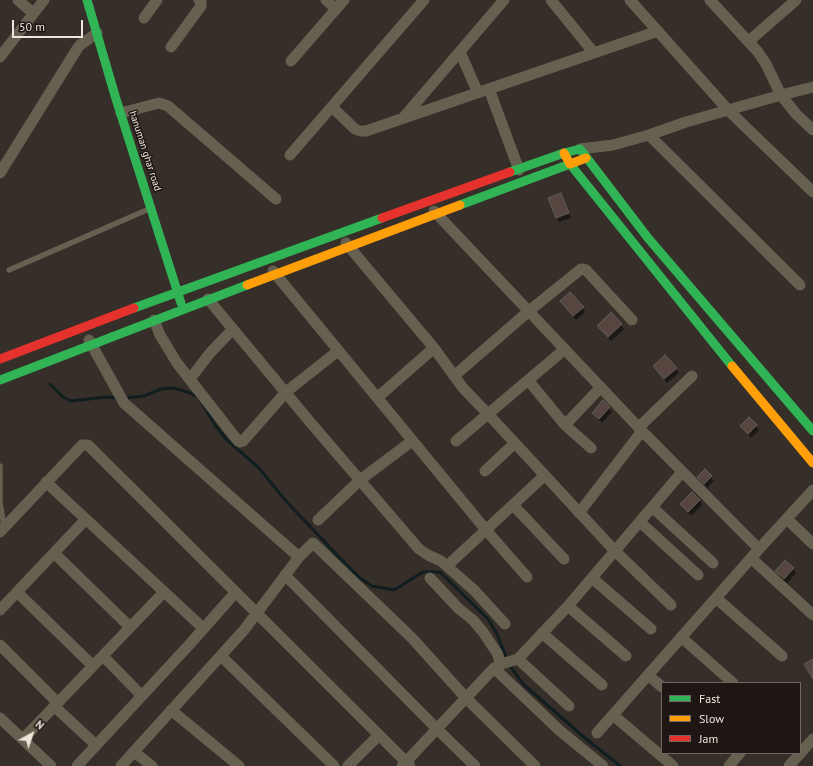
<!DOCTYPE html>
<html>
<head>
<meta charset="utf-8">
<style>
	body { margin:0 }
	#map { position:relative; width:813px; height:766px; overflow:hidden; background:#352e29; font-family:"PT Sans",sans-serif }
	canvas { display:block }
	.legend { position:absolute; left:661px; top:682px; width:140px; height:72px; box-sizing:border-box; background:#1d1612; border:1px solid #706864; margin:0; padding:5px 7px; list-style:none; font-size:12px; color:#ede4de }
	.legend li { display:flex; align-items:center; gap:8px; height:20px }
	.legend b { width:20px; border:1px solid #706864 }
	.north { position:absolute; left:12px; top:714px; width:40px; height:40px; -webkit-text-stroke:3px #1d1612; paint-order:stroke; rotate:40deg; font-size:11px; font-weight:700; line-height:16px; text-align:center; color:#ede4de }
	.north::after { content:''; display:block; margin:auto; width:14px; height:18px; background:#ede4de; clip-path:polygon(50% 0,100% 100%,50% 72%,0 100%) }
	.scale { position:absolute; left:12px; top:20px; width:71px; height:18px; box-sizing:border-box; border:2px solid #ede4de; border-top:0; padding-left:5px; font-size:12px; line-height:14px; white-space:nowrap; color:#ede4de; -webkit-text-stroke:3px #1d1612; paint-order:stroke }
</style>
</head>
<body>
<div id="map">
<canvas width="813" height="766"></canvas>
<ul class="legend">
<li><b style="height:5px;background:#30b455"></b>Fast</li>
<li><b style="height:5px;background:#ff9f0a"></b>Slow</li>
<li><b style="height:5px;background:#e5322d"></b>Jam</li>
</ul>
<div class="north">N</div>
<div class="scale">50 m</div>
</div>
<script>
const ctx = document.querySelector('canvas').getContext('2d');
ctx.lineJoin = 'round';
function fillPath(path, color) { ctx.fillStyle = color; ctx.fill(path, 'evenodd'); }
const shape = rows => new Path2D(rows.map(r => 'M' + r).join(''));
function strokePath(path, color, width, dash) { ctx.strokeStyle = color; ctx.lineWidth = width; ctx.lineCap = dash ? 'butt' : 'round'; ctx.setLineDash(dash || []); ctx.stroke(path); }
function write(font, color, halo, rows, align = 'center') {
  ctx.font = font + ' "PT Sans",sans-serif'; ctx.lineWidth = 3; ctx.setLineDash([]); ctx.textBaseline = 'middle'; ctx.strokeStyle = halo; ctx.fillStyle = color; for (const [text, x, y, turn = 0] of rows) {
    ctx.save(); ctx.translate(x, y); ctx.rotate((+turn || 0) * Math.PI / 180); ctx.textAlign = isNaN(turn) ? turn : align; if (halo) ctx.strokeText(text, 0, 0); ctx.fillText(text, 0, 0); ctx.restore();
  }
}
const shadow = shape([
	[561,194,571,218,559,222,549,198],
	[561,302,583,307,585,312,576,320],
	[611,313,624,329,611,341,598,326],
	[676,369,679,373,667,383,657,370],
	[603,402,612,412,602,423,593,413],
	[749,418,759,430,751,438,742,426],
	[699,477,711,477,714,481,707,488],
	[700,500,702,505,691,516,681,504],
	[793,568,796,573,787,583,779,576,777,571]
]);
const stream = shape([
	[50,384,63,397,71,401,106,397,118,398],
	[125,398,144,396,161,389,174,388,190,393,199,398,215,425,226,439,258,467,286,501,338,556,360,578,372,586,394,590,423,572,440,572,488,619,497,634,509,664,523,684,585,738,620,766]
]);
const building = shape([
	[561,193,569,213,556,218,548,198,561,193],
	[570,292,584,307,573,316,560,301,570,292],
	[611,312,622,324,608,337,597,326,611,312],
	[665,355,677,368,664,379,653,366,665,355],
	[603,400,610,407,599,419,592,413,603,400],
	[749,417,757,425,748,434,740,426,749,417],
	[705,469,712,476,704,484,697,477,705,469],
	[692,492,700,500,688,512,680,504,692,492],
	[785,560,794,568,784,579,775,571,785,560],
	[813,659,813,679,804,664,813,659]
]);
const lane = shape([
	[9,270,149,209],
	[0,466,0,503,4,527]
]);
const street = shape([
	[18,0,33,13],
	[326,0,336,9],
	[551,0,594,53],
	[630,0,729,111,813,192],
	[710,0,758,52,766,64,781,95,796,114,813,130],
	[144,18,157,0],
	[749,41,796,0],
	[171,47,201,6,201,1,199,0],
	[460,52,478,93],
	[0,57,44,0],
	[291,61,344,0],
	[489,89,519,170],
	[332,107,355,129,360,131,366,131,658,31],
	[121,113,159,103,168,106,276,199],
	[403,118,504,0],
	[649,135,800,285],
	[580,149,613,145,649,135,686,122,781,95,813,87],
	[290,155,424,0],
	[0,173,77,49,80,45,97,33],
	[434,211,642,431,759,549,813,490],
	[346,243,434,348,463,388,488,414,615,551,671,605],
	[273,271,486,530,527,577],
	[208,299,310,422,419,549,428,555,441,561,450,569,474,590,505,624],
	[154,320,160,335,177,363,238,441,240,442,243,441,286,392,338,351],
	[89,340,124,403,299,557],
	[454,376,529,311,581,269,586,270,632,320],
	[190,379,210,353,233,329],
	[528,380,565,425,591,448],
	[378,397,434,348],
	[565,425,601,387],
	[639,427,692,376],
	[456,441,565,349],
	[485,471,515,443],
	[46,482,203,628],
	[513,505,564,559],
	[652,507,713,563],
	[579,513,642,431],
	[787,519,813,544],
	[318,520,360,480,412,441],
	[640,522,698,575],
	[0,532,82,445,88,445,410,766],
	[54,553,130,627],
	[751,558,813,615],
	[447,566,545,475],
	[285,575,437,729,475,766],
	[430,578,459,609,473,620,483,632,497,653,501,664],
	[592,578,651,629],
	[17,592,93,666],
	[716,598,782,656],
	[568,606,626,656],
	[0,610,86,519],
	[542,633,602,685],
	[681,637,733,683],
	[0,645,58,703],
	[103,656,142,696],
	[221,656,334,766],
	[518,659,569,706],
	[494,668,559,730,603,766],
	[648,675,662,687],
	[54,706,96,745],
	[171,710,239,766],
	[613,715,673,766],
	[0,718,51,766],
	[597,733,759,549],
	[23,739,164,592],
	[134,752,152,766],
	[77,766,189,645,235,593],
	[121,766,244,630,299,557,313,543,412,638,466,698,535,766],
	[348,766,379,735],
	[402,766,494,668,501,664,518,659,568,606,682,472],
	[729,766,740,753],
	[789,766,813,739]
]);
const fast = shape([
	[87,0,116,99,181,303],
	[510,172,564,153,580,149,648,238,813,431],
	[460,205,570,164,732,366],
	[134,308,382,218],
	[0,380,247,285]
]);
const slow = shape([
	[564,153,570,164,586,158],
	[247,285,460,205],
	[732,366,813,463]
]);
const jam = shape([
	[382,218,510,172],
	[0,359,134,308]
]);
const streetNames = [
	["hanuman ghar road",145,151,72]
];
fillPath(shadow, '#0007');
strokePath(stream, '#111e20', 3);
fillPath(building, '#574640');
strokePath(building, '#635c58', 1);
strokePath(lane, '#666050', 5.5);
strokePath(street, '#666050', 11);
strokePath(fast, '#30b455', 9);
strokePath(slow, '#ff9f0a', 9);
strokePath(jam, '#e5322d', 9);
write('10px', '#ede4de', '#1d1612', streetNames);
</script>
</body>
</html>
